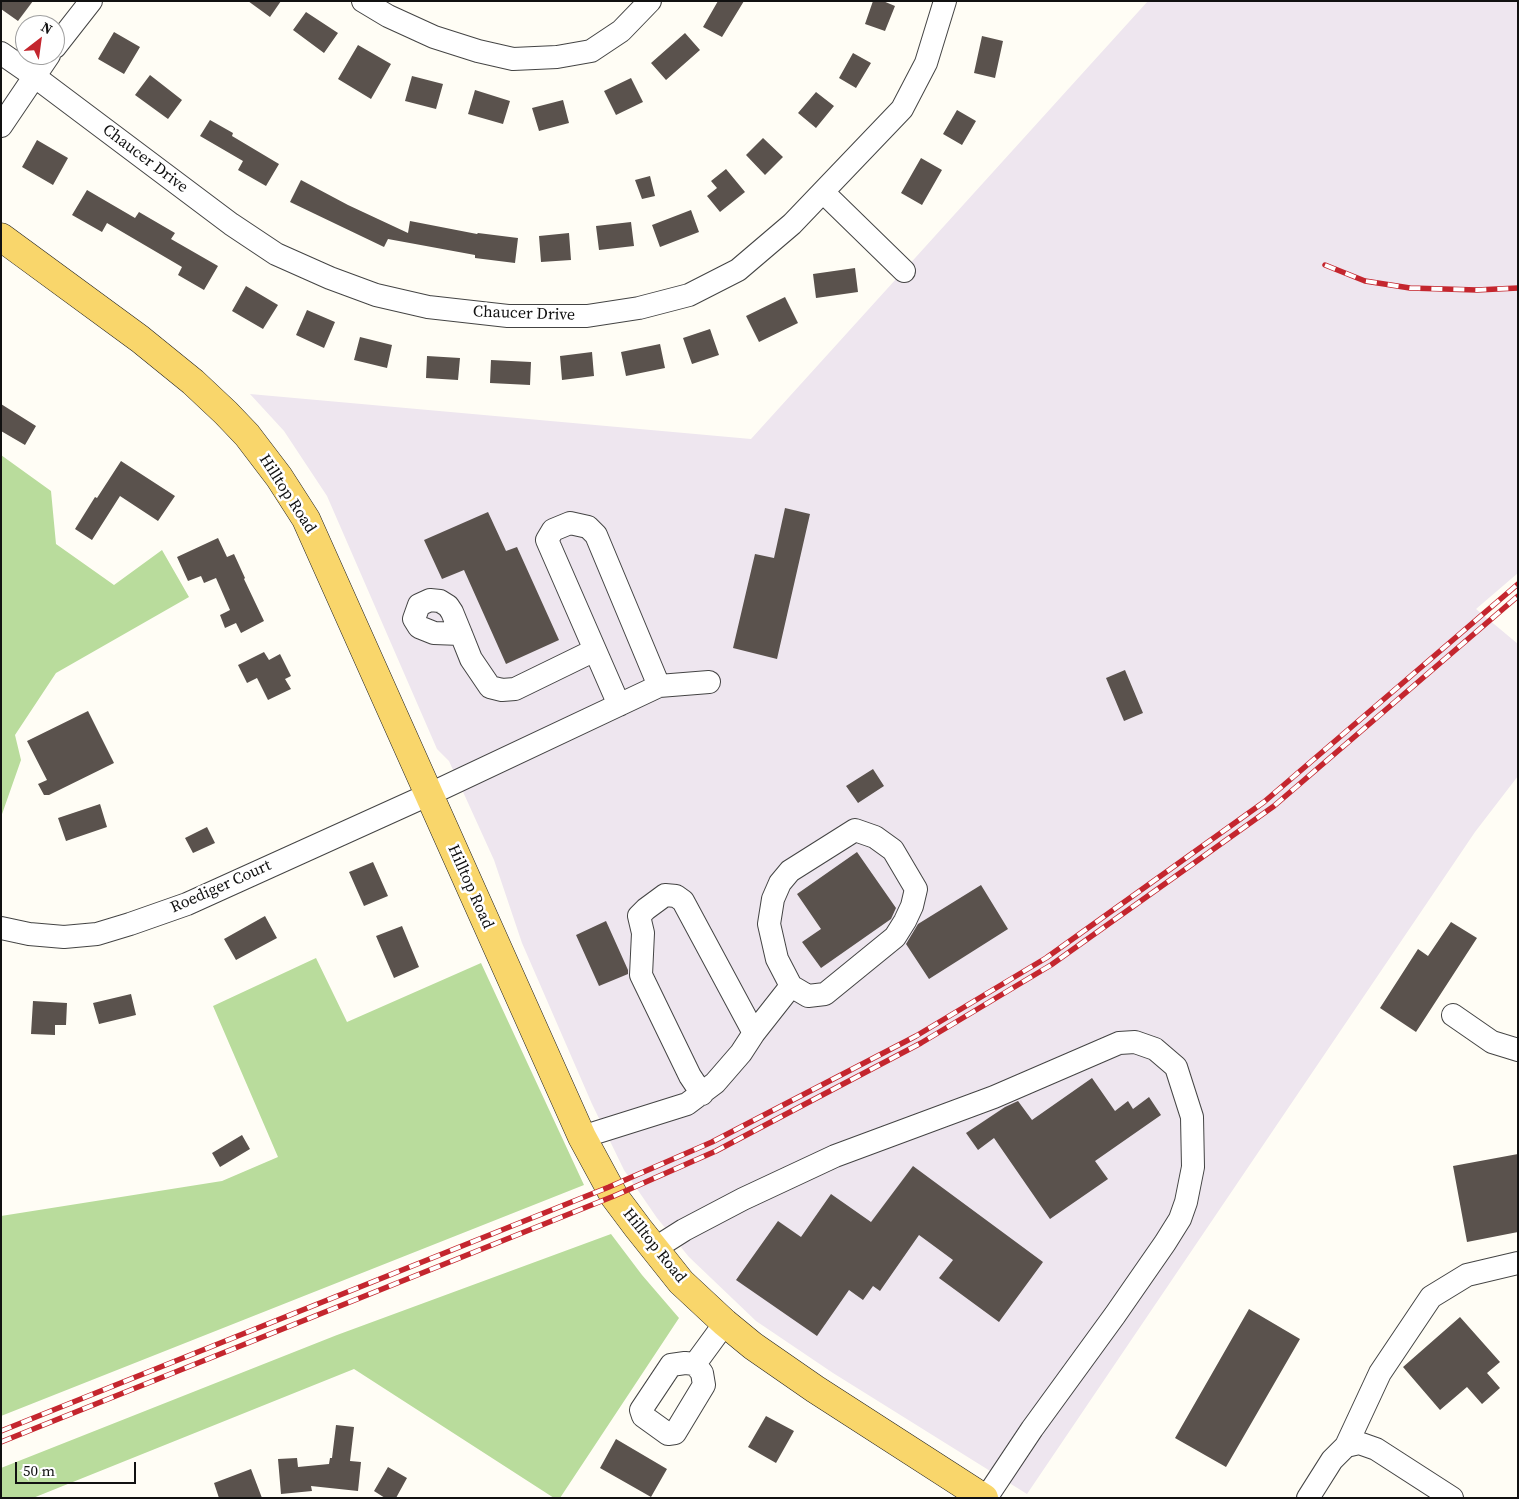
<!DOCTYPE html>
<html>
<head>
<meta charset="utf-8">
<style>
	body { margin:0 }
	#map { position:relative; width:1519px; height:1499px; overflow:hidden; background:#fffdf5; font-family:"Source Serif 4",serif }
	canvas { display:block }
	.frame { position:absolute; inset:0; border:2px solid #111; pointer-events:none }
	.north { position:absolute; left:15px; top:15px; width:50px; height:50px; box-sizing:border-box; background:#fff; border:1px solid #a0a0a0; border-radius:50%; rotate:30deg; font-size:14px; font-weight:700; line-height:20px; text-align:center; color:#111 }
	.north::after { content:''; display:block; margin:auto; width:18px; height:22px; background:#c4262e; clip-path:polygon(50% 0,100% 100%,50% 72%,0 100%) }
	.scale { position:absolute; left:15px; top:1462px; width:121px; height:22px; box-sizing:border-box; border:2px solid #111; border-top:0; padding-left:6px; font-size:15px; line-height:18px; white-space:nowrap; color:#111; -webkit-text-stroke:4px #fff; paint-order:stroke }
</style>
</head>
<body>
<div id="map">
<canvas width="1519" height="1499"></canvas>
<div class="frame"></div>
<div class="north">N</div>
<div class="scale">50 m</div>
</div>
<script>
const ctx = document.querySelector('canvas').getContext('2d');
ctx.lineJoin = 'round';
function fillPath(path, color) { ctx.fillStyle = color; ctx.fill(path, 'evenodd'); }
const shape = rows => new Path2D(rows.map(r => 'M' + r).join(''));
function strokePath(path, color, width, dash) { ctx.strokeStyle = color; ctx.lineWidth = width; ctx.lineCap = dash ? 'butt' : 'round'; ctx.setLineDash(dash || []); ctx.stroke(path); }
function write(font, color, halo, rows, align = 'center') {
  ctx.font = font + ' "Source Serif 4",serif'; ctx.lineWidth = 5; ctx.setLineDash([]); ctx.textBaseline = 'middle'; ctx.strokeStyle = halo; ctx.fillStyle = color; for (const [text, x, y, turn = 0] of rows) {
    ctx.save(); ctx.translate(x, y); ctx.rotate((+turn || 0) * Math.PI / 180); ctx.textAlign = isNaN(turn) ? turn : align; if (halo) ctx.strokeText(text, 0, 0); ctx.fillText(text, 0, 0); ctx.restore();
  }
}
const industrial = shape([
	[1148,1,1518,1,1518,573,1476,609,1518,644,1518,776,1475,832,1027,1494,833,1373,756,1321,689,1257,657,1218,624,1170,592,1104,522,943,494,860,449,761,437,749,327,496,284,431,250,394,751,439]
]);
const forest = shape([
	[1,455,51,491,56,544,114,585,162,550,189,597,56,673,15,735,21,760,1,817],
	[316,958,347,1022,481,963,584,1185,1,1416,1,1216,222,1181,278,1157,213,1006],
	[611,1234,642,1275,679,1318,560,1498,554,1498,354,1369,33,1498,1,1498,1,1468,337,1335]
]);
const building = shape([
	[1,1,33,1,18,21,1,9],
	[248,1,281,1,270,17],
	[718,1,744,1,722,37,703,27],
	[873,1,883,1,895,6,885,31,865,24],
	[306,12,338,33,324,53,293,30],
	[114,32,140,47,124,74,98,59],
	[685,33,700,50,666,80,651,63],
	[982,36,1003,41,995,78,974,73],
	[358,45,391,64,371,99,338,79],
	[853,53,871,63,856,88,839,78],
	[150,75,182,100,168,119,135,95],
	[412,76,443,84,436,109,405,101],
	[631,78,643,102,616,115,604,91],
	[475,90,510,101,503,124,468,114],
	[816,92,834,106,816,128,798,113],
	[563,100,569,123,539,131,532,108],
	[957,110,976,121,962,145,943,134],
	[210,120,233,133,232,136,279,164,266,186,238,170,243,161,200,136],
	[763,138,783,157,765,175,746,155],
	[37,140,68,158,53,185,22,167],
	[921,158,942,170,922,205,901,193],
	[726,169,745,192,720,212,707,196,717,188,711,181],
	[650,176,655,196,642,199,635,180],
	[301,180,348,205,408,233,410,221,477,234,478,233,518,238,515,263,475,258,475,255,388,239,384,247,290,202],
	[87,190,135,218,139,212,175,233,171,239,218,266,204,290,178,275,182,267,107,223,102,232,72,215],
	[691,210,699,232,660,247,652,225],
	[631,222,634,246,599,250,596,226],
	[569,233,571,260,541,262,539,236],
	[855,268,858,292,816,298,813,274],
	[246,286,278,305,263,329,232,311],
	[785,297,798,323,759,342,746,316],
	[307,310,335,322,324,348,296,335],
	[710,329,719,355,692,364,683,338],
	[360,337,392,345,387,368,354,360],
	[660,344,665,368,626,376,621,352],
	[592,352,594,376,562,380,560,356],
	[427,356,460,358,458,380,426,378],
	[491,360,531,362,530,385,490,383],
	[1,404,36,426,25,445,1,431],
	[121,461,175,496,158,521,120,496,92,540,75,529,95,497,97,498],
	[785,508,810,514,777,659,733,648,755,554,774,558],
	[488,512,506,551,517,547,559,640,506,664,464,570,442,579,424,540],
	[218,538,227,557,234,554,245,578,244,579,264,621,241,633,236,623,225,628,220,615,230,610,216,578,204,583,201,576,188,581,177,557],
	[264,652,269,660,280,654,291,676,285,679,291,689,268,700,257,678,247,683,238,665],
	[1125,670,1143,713,1124,721,1106,678],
	[88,711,114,763,49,795,44,795,38,784,47,780,27,741],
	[873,769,884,786,858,803,846,786],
	[100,804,107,827,66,841,58,818],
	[207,827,215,843,193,853,185,838],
	[857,852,896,908,891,919,821,968,802,942,821,929,797,894],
	[373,862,388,896,364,906,349,872],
	[981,885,1008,929,929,979,906,944,918,924],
	[265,916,277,938,236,960,224,939],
	[606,921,628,970,628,974,599,986,576,935],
	[1451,922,1477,938,1416,1032,1380,1008,1418,949,1428,956],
	[402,926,419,967,394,978,376,936],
	[131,994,136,1015,99,1024,93,1003],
	[33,1001,67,1003,66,1025,55,1025,55,1035,31,1034],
	[1092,1078,1115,1111,1128,1101,1133,1109,1149,1097,1161,1115,1095,1161,1108,1179,1050,1219,994,1138,978,1150,966,1133,1005,1107,1018,1101,1032,1120],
	[242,1135,250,1149,220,1167,212,1153],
	[1518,1154,1518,1232,1467,1242,1453,1166],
	[913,1166,1043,1262,999,1322,939,1278,953,1260,919,1235,880,1291,873,1286,863,1300,849,1290,817,1336,736,1280,778,1221,801,1237,831,1194,871,1222],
	[1249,1309,1300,1339,1226,1467,1175,1438],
	[1460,1317,1500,1362,1487,1373,1500,1388,1482,1404,1467,1387,1440,1410,1403,1367],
	[766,1416,794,1431,776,1463,748,1447],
	[336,1425,354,1427,350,1461,361,1462,358,1491,311,1486,312,1491,281,1494,278,1459,297,1458,298,1467,329,1464,330,1458,332,1458],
	[616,1439,667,1469,651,1497,600,1468],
	[388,1467,407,1478,396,1498,385,1498,374,1491],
	[251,1469,262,1498,219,1498,214,1483]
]);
const minor = shape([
	[363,1,388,16,434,37,478,51,513,59,557,57,591,51,621,31,650,1],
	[55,47,91,1],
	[1,53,34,76,231,224,276,254,330,278,376,295,428,307,508,316,587,316,639,308,689,295,738,270,792,224,902,109,926,63,945,1],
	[1,126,49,55],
	[823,192,904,271],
	[461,634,434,633,419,627,414,619,419,605,430,600,440,601,448,606,452,612,461,634,471,659,490,687,502,690,515,689,595,650],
	[619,705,547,540,553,530,570,523,588,527,596,535,659,686],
	[1,928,29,934,64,937,97,934,130,924,187,904,430,794,659,686,709,682],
	[1453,1015,1492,1042,1518,1050],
	[702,1094,690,1076,641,975,643,933,639,916,646,909,665,895,676,896,683,901,754,1033],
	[582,1137,687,1104,715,1083,741,1053,754,1033,791,986,777,959,769,924,773,899,780,883,790,871,855,830,875,837,893,850,916,889,912,906,905,921,895,937,825,994,808,996,791,986],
	[654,1249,684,1230,743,1199,835,1156,994,1097,1119,1043,1135,1042,1155,1049,1176,1067,1192,1117,1193,1167,1186,1202,1180,1219,1165,1243,1115,1315,1032,1429,986,1498],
	[695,1364,702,1373,704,1385,675,1433,668,1434,643,1416,641,1410,671,1365,685,1363,695,1364,725,1323],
	[1346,1446,1380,1373,1431,1297,1467,1275,1518,1263],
	[1308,1498,1332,1460,1346,1446,1359,1443,1376,1449,1452,1498]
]);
const major = shape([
	[1,237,140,339,193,382,226,413,247,435,279,477,306,519,582,1137,614,1196,638,1228,681,1282,725,1323,753,1346,815,1389,984,1498]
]);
const rail = shape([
	[1325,265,1365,281,1410,288,1477,290,1518,288],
	[1,1431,609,1187,712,1142,916,1036,1046,958,1264,802,1518,584],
	[1,1442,614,1196,716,1151,921,1043,1051,965,1274,806,1518,596]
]);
const streetNames = [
	["Chaucer Drive",145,159,37],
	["Chaucer Drive",524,314,2],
	["Hilltop Road",287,494,57],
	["Roediger Court",221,887,-24],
	["Hilltop Road",470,887,66],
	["Hilltop Road",654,1246,51]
];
fillPath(industrial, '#eee6ef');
fillPath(forest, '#b9dc9c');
fillPath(building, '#5a524d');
strokePath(minor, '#444', 24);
strokePath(major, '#222', 29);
strokePath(minor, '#fff', 22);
strokePath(major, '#f9d66b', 28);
strokePath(rail, '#c4262e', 5.5);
strokePath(rail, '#fff', 4, [11]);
write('16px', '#111', '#fff', streetNames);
</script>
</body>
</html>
